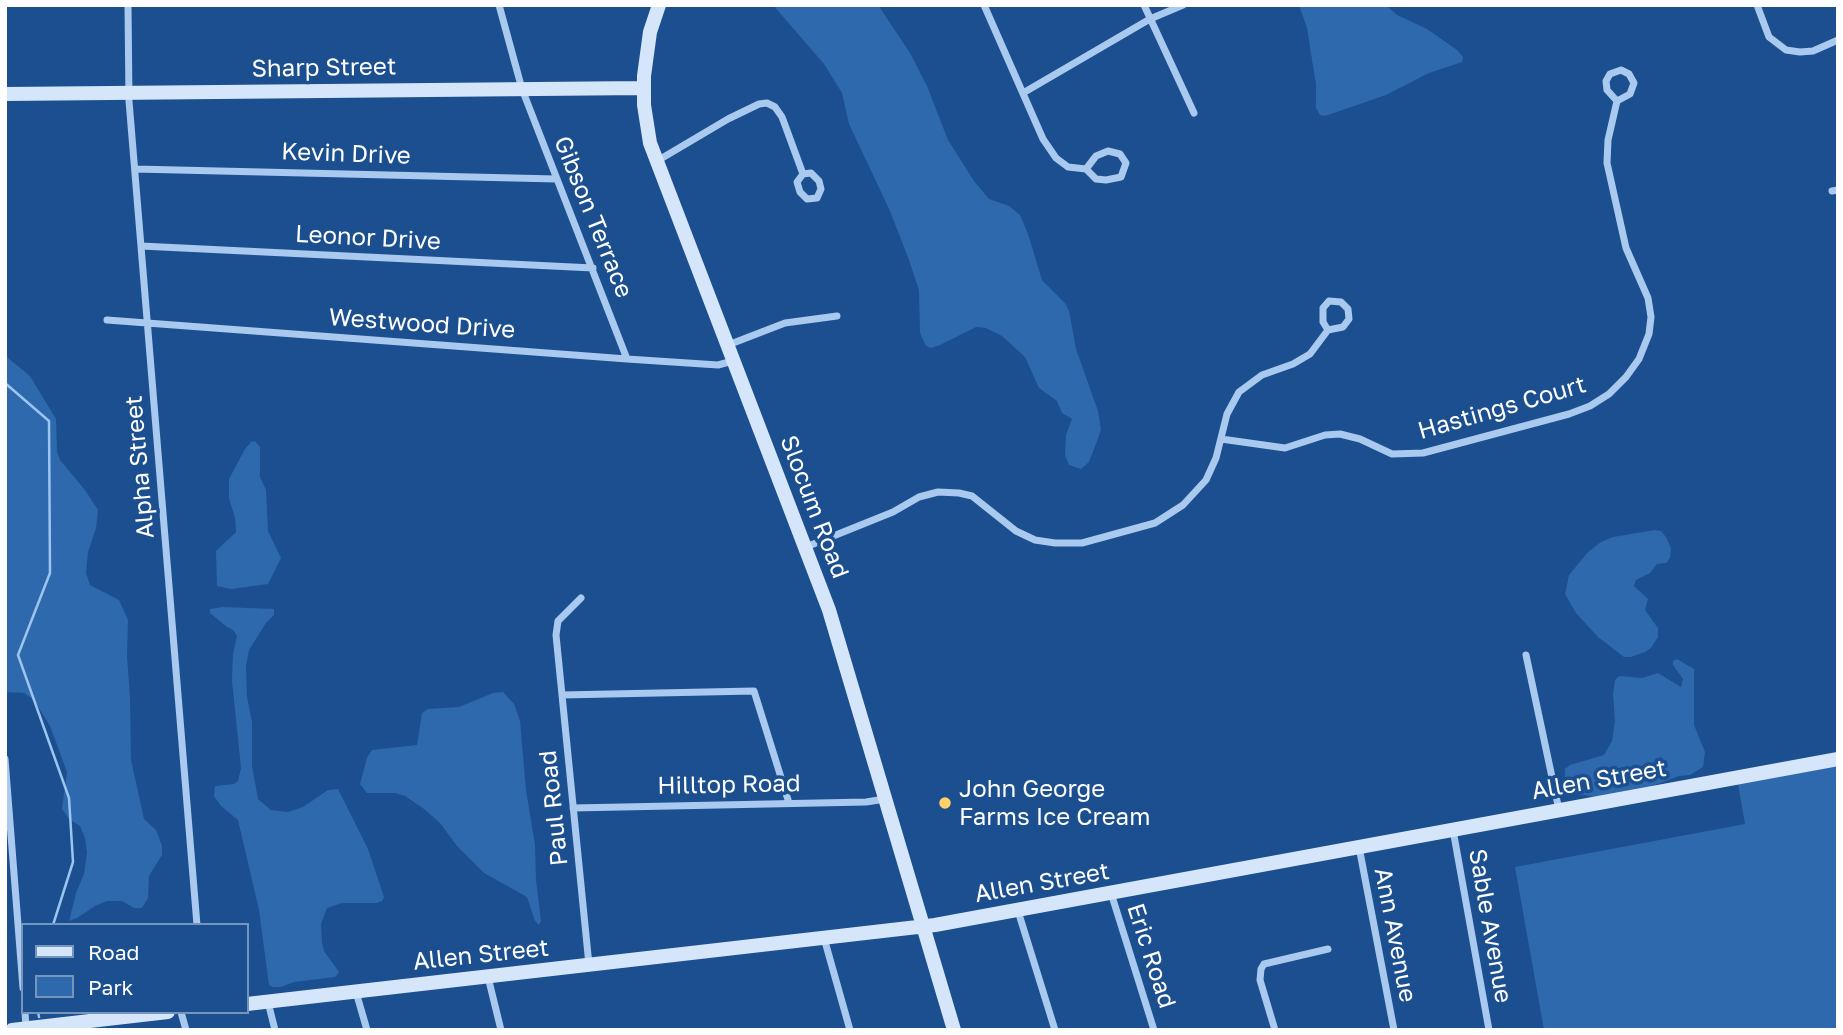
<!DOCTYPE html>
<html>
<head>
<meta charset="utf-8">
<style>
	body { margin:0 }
	#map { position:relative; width:1843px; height:1035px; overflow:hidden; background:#1b4f8f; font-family:"Golos Text",sans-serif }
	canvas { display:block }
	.frame { position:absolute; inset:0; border:7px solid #fff; pointer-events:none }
	.legend { position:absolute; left:21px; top:923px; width:228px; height:91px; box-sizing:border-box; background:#1b4f8f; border:2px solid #7695bc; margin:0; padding:9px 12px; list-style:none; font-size:21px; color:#fff }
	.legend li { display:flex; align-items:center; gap:14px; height:35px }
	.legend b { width:35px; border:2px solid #7695bc }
</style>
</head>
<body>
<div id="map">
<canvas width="1843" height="1035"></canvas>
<div class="frame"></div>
<ul class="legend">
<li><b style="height:9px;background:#d6e6fa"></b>Road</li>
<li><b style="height:19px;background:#2e69ad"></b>Park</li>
</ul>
</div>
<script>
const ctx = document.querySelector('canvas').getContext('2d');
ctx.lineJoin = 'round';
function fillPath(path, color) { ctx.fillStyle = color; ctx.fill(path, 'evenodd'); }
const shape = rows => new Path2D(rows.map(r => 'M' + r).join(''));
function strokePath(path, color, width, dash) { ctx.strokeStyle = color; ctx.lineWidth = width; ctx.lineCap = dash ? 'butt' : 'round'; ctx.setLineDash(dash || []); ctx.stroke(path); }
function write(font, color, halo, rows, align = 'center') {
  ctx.font = font + ' "Golos Text",sans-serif'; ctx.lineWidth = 7; ctx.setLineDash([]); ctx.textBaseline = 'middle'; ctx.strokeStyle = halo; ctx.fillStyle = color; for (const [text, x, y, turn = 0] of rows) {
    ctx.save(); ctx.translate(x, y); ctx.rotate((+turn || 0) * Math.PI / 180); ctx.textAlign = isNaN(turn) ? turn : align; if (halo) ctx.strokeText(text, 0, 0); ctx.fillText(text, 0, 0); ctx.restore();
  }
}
const green = shape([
	[773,5,878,5,910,53,927,86,948,140,974,181,989,199,1009,206,1020,215,1028,234,1042,280,1065,303,1069,311,1076,349,1098,411,1101,430,1089,462,1081,469,1069,465,1065,455,1066,435,1072,419,1062,413,1057,401,1039,388,1025,357,1002,336,986,328,976,327,940,345,931,348,926,346,920,333,919,290,909,260,890,211,849,124,842,93,824,64],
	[1299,5,1387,6,1397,15,1427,29,1457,50,1463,57,1462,62,1429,73,1386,95,1325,116,1320,115,1316,108,1316,85,1307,28],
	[5,353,8,358,30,376,56,419,57,452,60,460,85,490,98,510,96,528,88,552,86,573,90,585,119,600,128,620,127,657,130,697,131,760,144,819,156,830,162,846,162,855,149,876,148,898,142,908,134,908,122,901,107,901,95,906,77,918,69,921,76,893,84,874,87,853,85,838,80,826,69,819,62,809,67,772,50,726,34,700,24,693,5,692],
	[255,441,260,447,260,477,266,490,268,531,281,558,268,584,231,589,217,586,216,551,236,532,235,518,229,498,229,479,245,449,251,442],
	[1655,530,1661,531,1666,537,1671,548,1670,558,1666,563,1657,564,1650,573,1636,580,1634,586,1648,599,1645,610,1658,628,1658,637,1651,648,1645,652,1631,657,1624,657,1598,637,1576,613,1565,594,1569,575,1588,552,1601,542,1613,537],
	[223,607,274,609,274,615,266,623,249,650,246,666,247,697,252,722,252,766,258,799,271,810,288,812,303,807,328,790,338,789,368,849,384,897,382,901,376,903,342,903,327,908,321,924,322,943,324,951,339,972,335,977,294,982,281,987,273,987,269,985,259,910,238,820,221,806,214,796,215,786,234,784,238,781,241,768,232,681,233,654,237,636,233,630,227,627,210,613,210,609],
	[1677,659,1694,669,1694,725,1705,752,1703,767,1690,775,1679,776,1644,789,1597,797,1577,794,1570,789,1565,782,1565,769,1570,765,1604,755,1612,741,1615,721,1613,694,1615,680,1619,676,1642,678,1658,673,1681,687,1683,679,1673,665,1673,661],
	[503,692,514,704,520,721,526,790,535,845,536,880,541,921,539,925,535,921,527,897,484,873,457,846,440,823,424,809,405,796,395,793,367,793,360,784,367,758,372,750,417,745,422,713,428,709,459,707,493,693],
	[1838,766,1838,1030,1544,1030,1515,867,1745,824,1738,784]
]);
const stream = shape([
	[5,383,49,421,50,573,18,655,69,798,73,862,53,925],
	[38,1012,39,1017]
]);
const street = shape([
	[128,5,129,101,197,925],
	[499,5,522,89,627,359],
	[984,5,1043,139,1056,158,1068,167,1086,169,1096,179,1106,180,1121,177,1126,163,1120,154,1108,151,1096,156,1086,169],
	[1144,5,1194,113],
	[1757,5,1769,37,1786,50,1800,52,1813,51,1838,40],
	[1023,93,1150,19,1183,5],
	[657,161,728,119,759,104,767,103,775,107,782,117,803,174,797,182,800,192,807,199,817,198,821,189,819,181,811,173,803,174],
	[135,169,556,179],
	[1832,191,1838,190],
	[141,246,593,268],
	[107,320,627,359,718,365,733,361],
	[728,345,785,323,837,316],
	[1221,439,1285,448,1325,435,1340,434,1360,439,1392,454,1423,453,1569,414,1590,406,1609,394,1626,377,1639,359,1649,334,1651,317,1648,298,1626,248,1607,163,1608,140,1617,101,1630,94,1634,83,1629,74,1621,70,1610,74,1606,81,1607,90,1617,101],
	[806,547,893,512,919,497,938,492,959,493,972,496,1016,531,1035,540,1055,543,1082,543,1155,523,1183,505,1206,480,1216,458,1227,414,1239,392,1262,375,1293,364,1310,354,1328,330,1323,322,1323,308,1329,301,1341,302,1348,309,1349,319,1343,327,1328,330],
	[581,598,558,621,556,635,589,965],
	[1526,655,1559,810],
	[562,695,754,691,789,803],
	[5,759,23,988],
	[573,808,866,802,885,799],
	[1453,830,1489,1030],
	[1359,847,1394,1030],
	[1111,893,1154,1030],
	[1018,911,1055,1030],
	[824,938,850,1030],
	[488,977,501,1030],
	[356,992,367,1030],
	[268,1002,275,1030],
	[25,1012,26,1028],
	[181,1012,186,1030],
	[1275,1030,1260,980,1261,969,1264,964,1328,949]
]);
const secondary = shape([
	[659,5,650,32,644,76,644,105,650,143,829,610,954,1030],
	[5,94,643,88],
	[247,1004,935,925,1838,759],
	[12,1030,168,1012]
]);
const markers = [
	[945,803,7,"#ffd166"]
];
const streetNames = [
	["Sharp Street",324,68,-1],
	["Kevin Drive",346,154,2],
	["Gibson Terrace",593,217,68],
	["Leonor Drive",368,238,3],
	["Westwood Drive",422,324,4],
	["Hastings Court",1502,408,-16],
	["Alpha Street",140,467,-95],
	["Slocum Road",814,507,69],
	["Allen Street",1599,780,-10],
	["Hilltop Road",729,785,-1],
	["Paul Road",554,808,-96],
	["Allen Street",1042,883,-10],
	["Sable Avenue",1490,926,80],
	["Ann Avenue",1395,935,79],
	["Allen Street",481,955,-6],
	["Eric Road",1151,956,72]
];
const poiNames = [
	["John George",959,789],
	["Farms Ice Cream",959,817]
];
fillPath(green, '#2e69ad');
strokePath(stream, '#9cc4f0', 2.5);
strokePath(street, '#a9c9ee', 7);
strokePath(secondary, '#d6e6fa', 14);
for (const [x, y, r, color] of markers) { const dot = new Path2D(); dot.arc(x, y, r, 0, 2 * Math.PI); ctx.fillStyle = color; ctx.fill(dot); strokePath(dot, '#1b4f8f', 2.5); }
write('24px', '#fff', '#1b4f8f', streetNames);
write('24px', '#fff', '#1b4f8f', poiNames, 'left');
</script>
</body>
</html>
